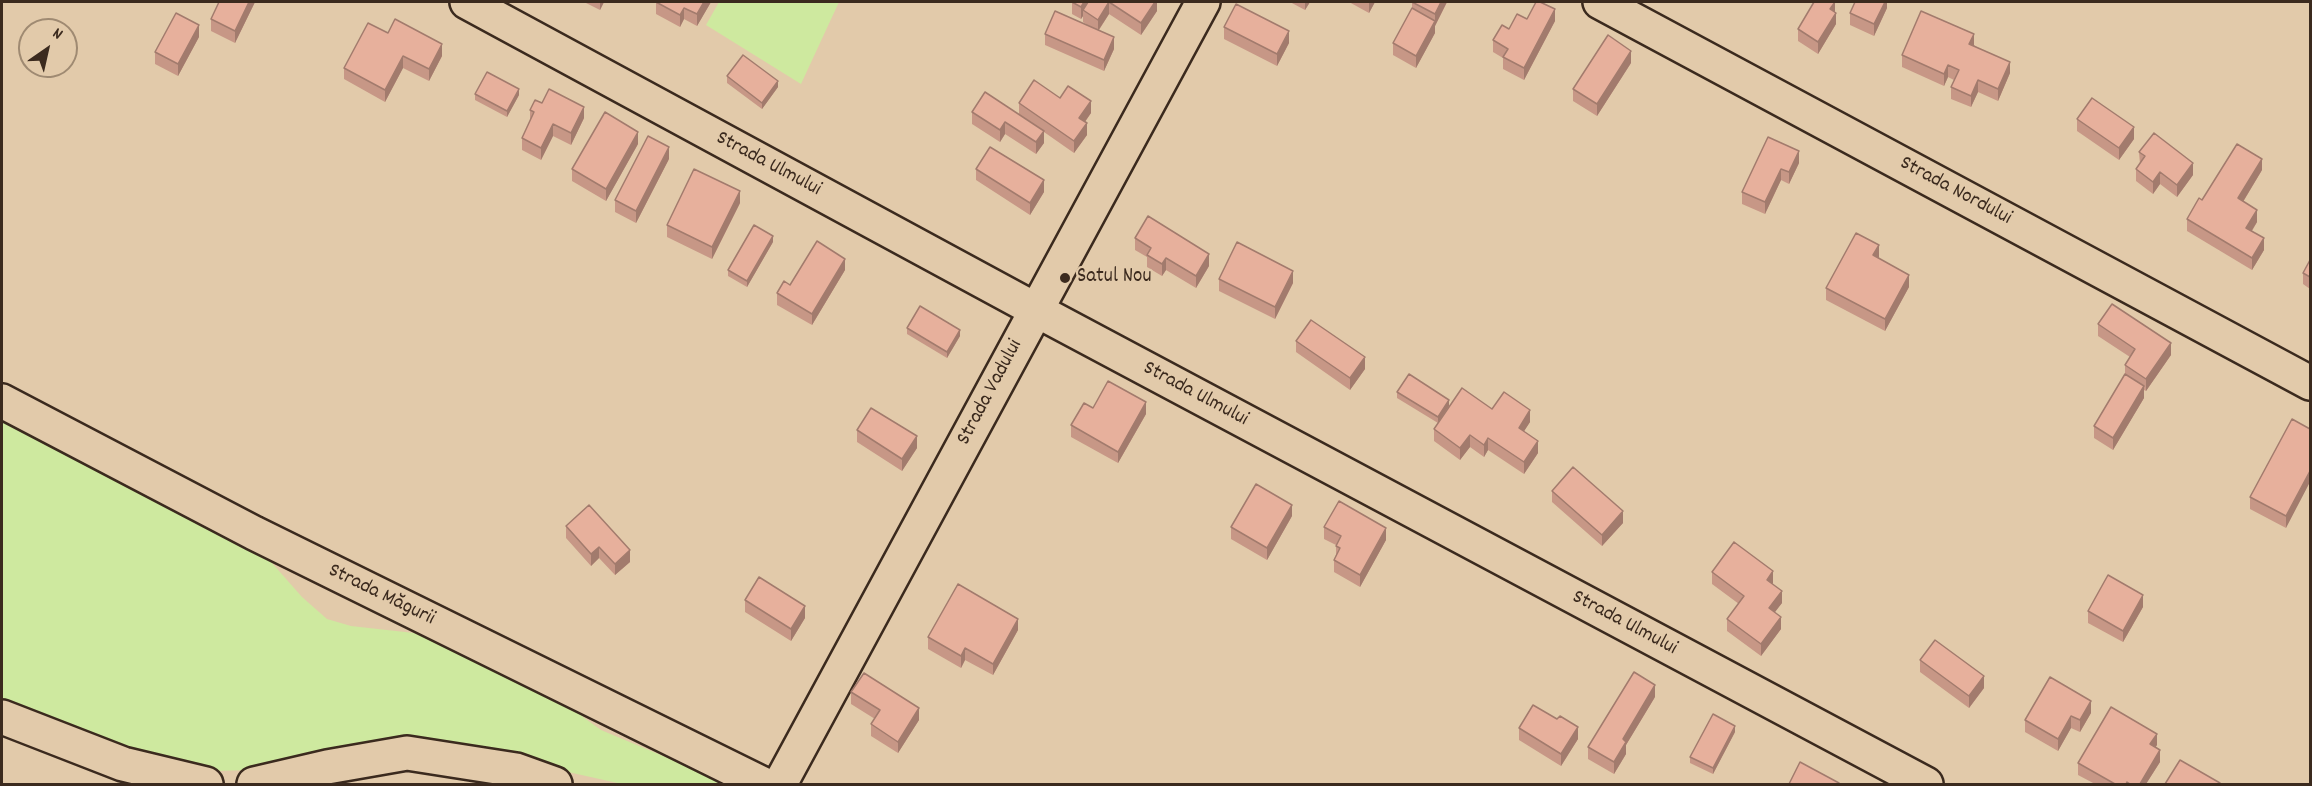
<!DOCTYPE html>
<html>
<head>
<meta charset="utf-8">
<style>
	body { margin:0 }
	#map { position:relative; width:2312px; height:786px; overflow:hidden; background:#e2caaa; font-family:Dekko,sans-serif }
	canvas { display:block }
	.frame { position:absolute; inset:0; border:3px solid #3b2a1e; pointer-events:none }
	.north { position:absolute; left:18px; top:18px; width:60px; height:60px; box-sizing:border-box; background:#e2caaa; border:2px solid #9f8a72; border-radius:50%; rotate:34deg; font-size:16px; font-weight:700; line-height:24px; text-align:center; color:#3b2a1e }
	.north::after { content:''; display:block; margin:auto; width:21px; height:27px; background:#3b2a1e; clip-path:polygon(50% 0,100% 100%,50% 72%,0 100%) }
</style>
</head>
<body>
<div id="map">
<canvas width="2312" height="786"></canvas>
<div class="frame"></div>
<div class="north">N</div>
</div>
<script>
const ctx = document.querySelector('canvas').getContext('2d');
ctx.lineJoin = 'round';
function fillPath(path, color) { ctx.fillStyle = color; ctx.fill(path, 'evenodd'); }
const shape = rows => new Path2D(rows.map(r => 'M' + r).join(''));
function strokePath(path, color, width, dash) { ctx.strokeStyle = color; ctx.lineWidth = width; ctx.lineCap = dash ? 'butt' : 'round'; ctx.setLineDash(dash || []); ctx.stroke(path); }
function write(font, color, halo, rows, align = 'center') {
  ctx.font = font + ' Dekko,sans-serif'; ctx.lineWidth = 4.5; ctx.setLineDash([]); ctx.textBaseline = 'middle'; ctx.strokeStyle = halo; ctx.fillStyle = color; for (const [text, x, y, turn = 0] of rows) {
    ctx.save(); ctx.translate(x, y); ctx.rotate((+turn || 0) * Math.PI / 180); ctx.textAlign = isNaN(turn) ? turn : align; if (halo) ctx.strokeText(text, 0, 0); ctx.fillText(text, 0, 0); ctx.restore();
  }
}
const green = shape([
	[719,2,839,2,801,84,706,25],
	[2,414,213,506,272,563,302,597,327,619,351,626,414,633,499,660,567,695,583,717,601,730,687,766,720,774,737,784,622,784,523,762,215,771,170,762,2,700]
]);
const street = shape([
	[467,2,1036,310,1926,784],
	[1600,2,2310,383],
	[2,401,254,533,763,784],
	[2,717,123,764,206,784],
	[254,784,327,767,407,753,516,770,555,784],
	[780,784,1203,2]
]);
const wall = shape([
	[255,2,235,43,211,31,211,19],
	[584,2,604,2,600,10],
	[656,2,711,2,697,26,684,19,680,27,656,14],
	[1072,2,1157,2,1157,11,1141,35,1109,14,1099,30,1114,49,1104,71,1045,45,1045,34,1089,26,1083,22,1083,16,1081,19,1072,14],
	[1290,2,1310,2,1305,10],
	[1349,2,1375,2,1369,13],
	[1412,2,1447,2,1435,26,1435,33,1416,68,1393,55,1393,43,1412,8],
	[1887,2,1887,8,1874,36,1850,25,1850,13],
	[1835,12,1836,24,1818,54,1798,41,1798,29],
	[1527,19,1555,21,1524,80,1503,69,1503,58,1493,52,1493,40],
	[1224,27,1289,43,1277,66,1224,39],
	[388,33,442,56,429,81,403,68,385,102,344,79,344,68],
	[199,37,178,76,155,64,155,52],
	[1974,45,2010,73,1998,101,1978,92,1971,107,1951,99,1951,87,1954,80,1948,77,1944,86,1902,67,1902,55],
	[1631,63,1597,116,1573,101,1573,89],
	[727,76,778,87,762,109,727,83],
	[475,94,519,95,507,117,475,100],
	[1060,98,1091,113,1085,122,1087,135,1074,153,1044,132,1044,143,1036,154,1005,134,1000,142,972,124,972,112,1019,115,1019,103],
	[542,103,584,118,571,145,553,136,541,160,522,150,522,138,530,121,530,110],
	[2077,119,2134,139,2119,160,2077,131],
	[1768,137,1799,163,1789,184,1781,180,1765,214,1742,204,1742,192],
	[638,144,606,201,572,181,572,169],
	[2139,152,2193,175,2177,197,2160,184,2153,194,2136,181,2136,169,2140,164],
	[669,159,636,223,615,212,615,200],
	[976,169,1044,192,1030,215,976,180],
	[2262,170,2243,202,2257,222,2252,231,2264,250,2252,270,2187,231,2187,219,2202,200],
	[740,203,712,259,667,237,667,225],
	[1135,238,1209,266,1196,288,1166,270,1162,276,1147,267,1147,257,1135,250],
	[773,242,747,287,728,276,728,270],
	[1879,257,1878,258,1909,287,1885,331,1826,300,1826,288],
	[2310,260,2310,289,2303,284,2303,273],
	[845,270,812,325,777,305,777,293,790,285],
	[1219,279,1293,283,1275,319,1219,291],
	[2098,324,2171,355,2146,391,2144,390,2144,398,2113,450,2094,438,2094,426,2125,375,2125,365,2130,357,2098,336],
	[907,328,960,336,947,358,907,334],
	[1296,341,1365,369,1350,390,1296,352],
	[1397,392,1449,406,1438,423,1397,398],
	[1093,408,1146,414,1118,463,1071,437,1071,425],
	[1492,409,1530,422,1524,431,1538,453,1524,474,1488,450,1484,457,1470,447,1460,460,1434,441,1434,429],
	[2292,419,2286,528,2250,509,2250,497],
	[857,430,917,448,902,471,857,442],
	[1552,491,1623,523,1602,546,1552,502],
	[1292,516,1267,560,1231,539,1231,527],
	[566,526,630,562,615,575,599,558,591,566,566,538],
	[1324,527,1386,540,1360,587,1334,572,1334,560,1336,555,1336,545,1324,539],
	[1712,572,1773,583,1772,584,1782,603,1774,612,1781,629,1761,656,1727,631,1727,619,1739,604,1712,584],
	[745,600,805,618,791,641,745,612],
	[2143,607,2123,642,2088,623,2088,611],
	[1018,630,993,675,965,660,961,668,928,649,928,637],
	[1920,660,1984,688,1969,708,1920,672],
	[851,692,919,720,898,753,871,736,871,724,875,719,851,704],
	[1655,697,1626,745,1626,754,1614,774,1588,759,1588,747],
	[2091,713,2080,732,2071,728,2058,751,2025,732,2025,720],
	[1519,728,1578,739,1561,766,1519,740],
	[1735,732,1713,774,1690,763,1690,757],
	[2157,745,2155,747,2160,762,2146,784,2095,784,2078,775,2078,763]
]);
const shadedWall = shape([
	[249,2,255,2,235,43,235,31],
	[600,2,604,2,600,10],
	[704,2,711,2,697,26,697,14],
	[1084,2,1092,2,1083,10,1083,16,1081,19,1081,7],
	[1109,2,1109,14,1098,31,1098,20],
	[1155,2,1157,2,1157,11,1141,35,1141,23],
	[1306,2,1310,2,1305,10,1305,3],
	[1369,2,1375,2,1369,13],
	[1441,2,1447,2,1435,26,1435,14],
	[1835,2,1835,13,1830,9],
	[1885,2,1887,2,1887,8,1874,36,1874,24],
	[684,8,684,19,680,27,680,15],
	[1555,9,1555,21,1524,80,1524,68],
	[1836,13,1836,24,1818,54,1818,42],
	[1435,21,1435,33,1416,68,1416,56],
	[199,25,199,37,178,76,178,64],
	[1289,31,1289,43,1277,66,1277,54],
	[1974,34,1974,46,1969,44],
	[1114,37,1114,49,1104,71,1104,60],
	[442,44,442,56,429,81,429,69],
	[1631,51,1631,63,1597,116,1597,104],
	[403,56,403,68,385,102,385,90],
	[2010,62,2010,73,1998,101,1998,89],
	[1948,65,1948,77,1944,86,1944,74],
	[1978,80,1978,92,1971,107,1971,96],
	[778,81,778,87,762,109,762,103],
	[519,89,519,95,507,117,507,111],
	[1091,101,1091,113,1079,130,1079,118],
	[584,107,584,118,571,145,571,133],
	[1005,122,1005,134,1000,142,1000,130],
	[1087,123,1087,135,1074,153,1074,141],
	[553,124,553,136,541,160,541,148],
	[2134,127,2134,139,2119,160,2119,148],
	[1044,131,1044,143,1036,154,1036,142],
	[638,132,638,144,606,201,606,189],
	[669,147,669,159,636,223,636,211],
	[1799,151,1799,163,1789,184,1789,172],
	[2262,159,2262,170,2238,210,2238,198],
	[2193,163,2193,175,2177,197,2177,185],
	[1781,169,1781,180,1765,214,1765,202],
	[2160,172,2160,184,2153,194,2153,182],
	[1044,180,1044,192,1030,215,1030,203],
	[740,191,740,203,712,259,712,247],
	[2257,210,2257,222,2246,240,2246,228],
	[773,236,773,242,747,287,747,281],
	[2264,238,2264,250,2252,270,2252,258],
	[1879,245,1879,257,1873,267,1873,255],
	[1209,254,1209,266,1196,288,1196,276],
	[1166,258,1166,270,1162,276,1162,264],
	[845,259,845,270,812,325,812,314],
	[1293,271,1293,283,1275,319,1275,307],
	[1909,275,1909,287,1885,331,1885,319],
	[960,330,960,336,947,358,947,352],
	[2171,343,2171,355,2146,391,2146,379],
	[1365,357,1365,369,1350,390,1350,378],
	[2144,386,2144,398,2113,450,2113,438],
	[1449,400,1449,406,1438,423,1438,417],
	[1146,402,1146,414,1118,463,1118,452],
	[1530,410,1530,422,1519,439,1519,428],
	[1470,435,1470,447,1460,460,1460,448],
	[917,436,917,448,902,471,902,459],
	[1488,438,1488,450,1484,457,1484,445],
	[1538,441,1538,453,1524,474,1524,462],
	[2310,471,2310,482,2286,528,2286,516],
	[1292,505,1292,516,1267,560,1267,548],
	[1623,511,1623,523,1602,546,1602,535],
	[1386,528,1386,540,1360,587,1360,575],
	[599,547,599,558,591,566,591,554],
	[630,550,630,562,615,575,615,564],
	[1773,571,1773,583,1767,592,1767,580],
	[1782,591,1782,603,1769,620,1769,608],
	[2143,595,2143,607,2123,642,2123,631],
	[805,606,805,618,791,641,791,629],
	[1781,617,1781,629,1761,656,1761,644],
	[1018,619,1018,630,993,675,993,664],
	[965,648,965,660,961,668,961,656],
	[1984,676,1984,688,1969,708,1969,696],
	[1655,685,1655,697,1626,745,1626,754,1614,774,1614,762,1623,739],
	[2091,701,2091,713,2080,732,2080,720],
	[919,708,919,720,898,753,898,742],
	[2071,716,2071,728,2058,751,2058,739],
	[1735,726,1735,732,1713,774,1713,768],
	[1578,727,1578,739,1561,766,1561,754],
	[2157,734,2157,745,2150,756,2150,744],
	[2160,750,2160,762,2146,784,2140,784]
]);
const building = shape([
	[219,2,249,2,235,31,211,19,219,2],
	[656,2,704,2,697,14,684,8,680,15,656,2],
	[1072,2,1084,2,1081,7,1072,2],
	[1088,2,1155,2,1141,23,1109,2,1098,20,1083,10,1088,2],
	[1412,2,1441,2,1435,14,1412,2],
	[1536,2,1540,2,1555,9,1524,68,1503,57,1508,49,1493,40,1502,25,1509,29,1517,14,1527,19,1536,2],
	[1814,2,1835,2,1830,9,1836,13,1818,42,1798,29,1814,2],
	[1855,2,1885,2,1874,24,1850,13,1855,2],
	[1236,4,1289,31,1277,54,1224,27,1236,4],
	[1412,8,1435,21,1416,56,1393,43,1412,8],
	[1055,11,1114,37,1104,60,1045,34,1055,11],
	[1921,11,1974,34,1969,44,2010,62,1998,89,1978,80,1971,96,1951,87,1959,70,1948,65,1944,74,1902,55,1921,11],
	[176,13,199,25,178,64,155,52,176,13],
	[395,19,442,44,429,69,403,56,385,90,344,68,368,23,388,33,395,19],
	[1608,35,1631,51,1597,104,1573,89,1608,35],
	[743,55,778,81,762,103,727,76,743,55],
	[487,72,519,89,507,111,475,94,487,72],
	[1034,80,1060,98,1068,86,1091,101,1079,118,1087,123,1074,141,1019,103,1034,80],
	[549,89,584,107,571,133,553,124,541,148,522,138,534,112,530,110,535,100,542,103,549,89],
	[985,92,1044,131,1036,142,1005,122,1000,130,972,112,985,92],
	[2092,98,2134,127,2119,148,2077,119,2092,98],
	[605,112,638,132,606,189,572,169,605,112],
	[2154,133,2193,163,2177,185,2160,172,2153,182,2136,169,2145,156,2139,152,2154,133],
	[648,136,669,147,636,211,615,200,648,136],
	[1768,137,1799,151,1789,172,1781,169,1765,202,1742,192,1768,137],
	[2237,144,2262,159,2238,198,2257,210,2246,228,2264,238,2252,258,2187,219,2199,198,2202,200,2237,144],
	[990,147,1044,180,1030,203,976,169,990,147],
	[694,169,740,191,712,247,667,225,694,169],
	[1148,216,1209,254,1196,276,1166,258,1162,264,1147,255,1151,248,1135,238,1148,216],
	[754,225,773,236,747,281,728,270,754,225],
	[1856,233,1879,245,1873,255,1909,275,1885,319,1826,288,1856,233],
	[817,241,845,259,812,314,777,293,784,281,790,285,817,241],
	[1237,242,1293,271,1275,307,1219,279,1237,242],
	[2310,260,2310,277,2303,273,2310,260],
	[2112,304,2171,343,2146,379,2125,365,2135,349,2098,324,2112,304],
	[920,306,960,330,947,352,907,328,920,306],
	[1311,320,1365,357,1350,378,1296,341,1311,320],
	[1409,374,1449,400,1438,417,1397,392,1409,374],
	[2125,374,2144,386,2113,438,2094,426,2125,374],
	[1108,381,1146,402,1118,452,1071,425,1084,403,1093,408,1108,381],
	[1462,388,1492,409,1504,392,1530,410,1519,428,1538,441,1524,462,1488,438,1484,445,1470,435,1460,448,1434,429,1462,388],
	[871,408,917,436,902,459,857,430,871,408],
	[2292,419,2310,429,2310,471,2286,516,2250,497,2292,419],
	[1573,467,1623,511,1602,535,1552,491,1573,467],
	[1256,484,1292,505,1267,548,1231,527,1256,484],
	[1339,501,1386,528,1360,575,1334,560,1340,548,1336,546,1341,536,1324,527,1339,501],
	[589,505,630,550,615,564,599,547,591,554,566,526,589,505],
	[1734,542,1773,571,1767,580,1782,591,1769,608,1781,617,1761,644,1727,619,1744,596,1712,572,1734,542],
	[2108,575,2143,595,2123,631,2088,611,2108,575],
	[759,577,805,606,791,629,745,600,759,577],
	[958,584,1018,619,993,664,965,648,961,656,928,637,958,584],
	[1935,640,1984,676,1969,696,1920,660,1935,640],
	[1634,672,1655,685,1623,739,1626,742,1614,762,1588,747,1634,672],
	[864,673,919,708,898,742,871,724,880,710,851,692,864,673],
	[2050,677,2091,701,2080,720,2071,716,2058,739,2025,720,2050,677],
	[1533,705,1557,719,1560,716,1578,727,1561,754,1519,728,1533,705],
	[2111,707,2157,734,2150,744,2160,750,2140,784,2130,784,2127,782,2126,784,2115,784,2078,763,2111,707],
	[1713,714,1735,726,1713,768,1690,757,1713,714],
	[2180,760,2220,783,2219,784,2165,784,2180,760],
	[1800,762,1839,783,1838,784,1789,784,1800,762]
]);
const markers = [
	[1065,278,6,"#3b2a1e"]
];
const streetNames = [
	["Strada Ulmului",768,165,28],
	["Strada Nordului",1955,192,28],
	["Strada Vadului",991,393,-62],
	["Strada Ulmului",1195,395,28],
	["Strada Măgurii",381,596,26],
	["Strada Ulmului",1624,624,28]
];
const poiNames = [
	["Satul Nou",1077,278]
];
fillPath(green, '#cee99f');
strokePath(street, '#3b2a1e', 38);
strokePath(street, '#e2caaa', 33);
fillPath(wall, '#c79786');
fillPath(shadedWall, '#a27b6d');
fillPath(building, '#e7b09c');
strokePath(building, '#a27b6d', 1.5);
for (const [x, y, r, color] of markers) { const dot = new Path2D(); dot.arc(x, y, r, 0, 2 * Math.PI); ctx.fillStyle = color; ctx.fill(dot); strokePath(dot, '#e2caaa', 2); }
write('21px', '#3b2a1e', '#e2caaa', streetNames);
write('21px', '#3b2a1e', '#e2caaa', poiNames, 'left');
</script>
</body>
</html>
